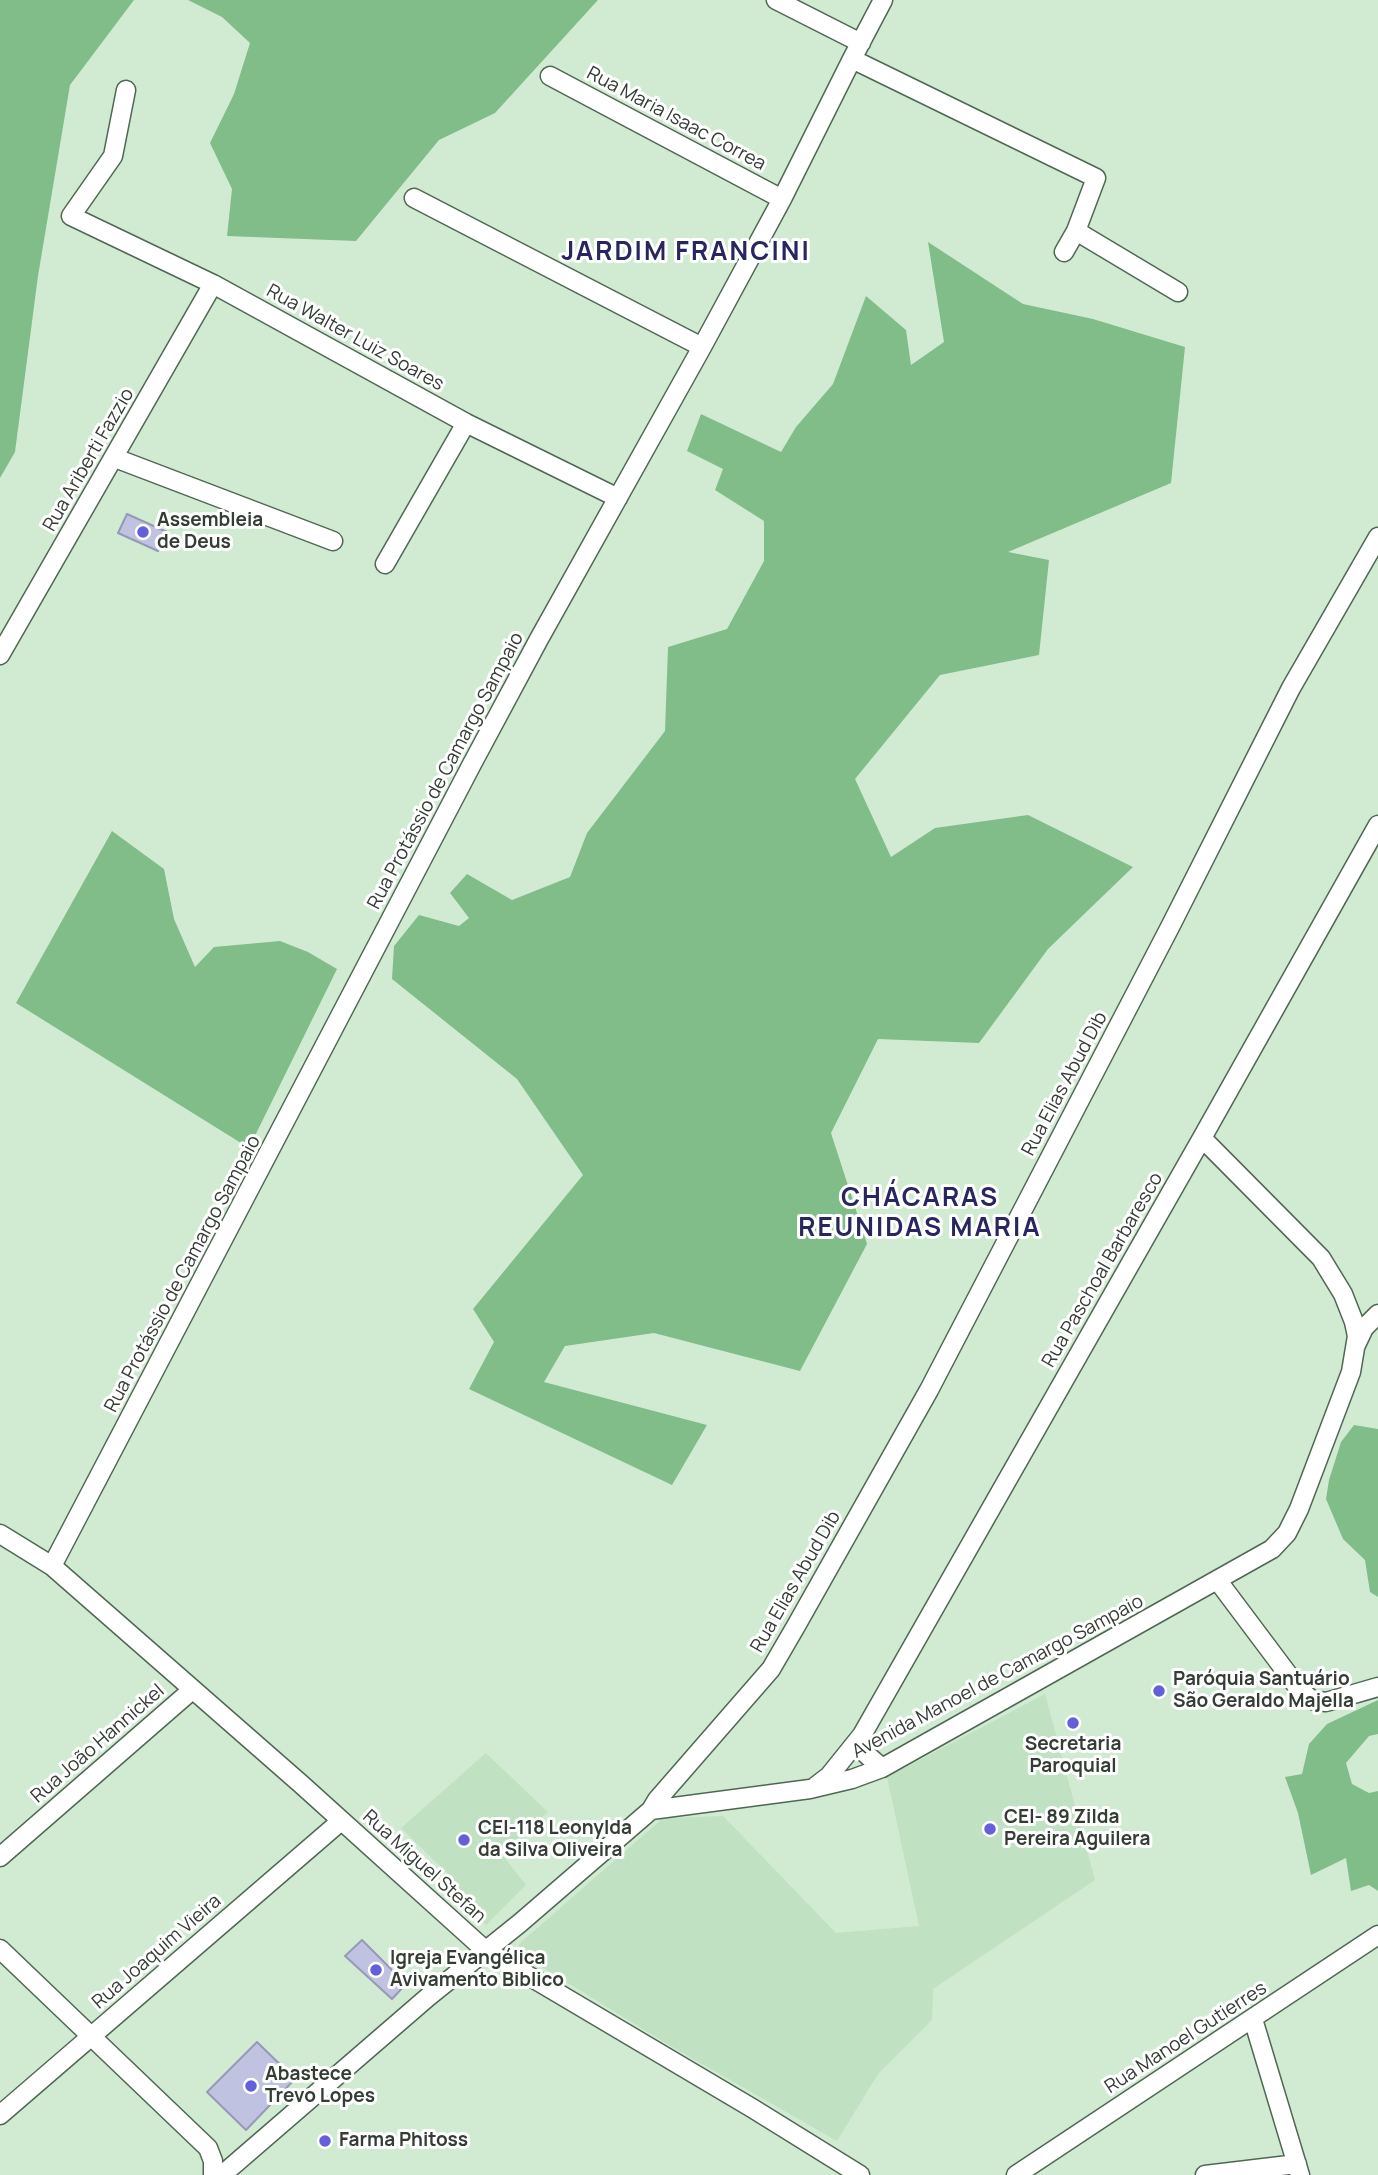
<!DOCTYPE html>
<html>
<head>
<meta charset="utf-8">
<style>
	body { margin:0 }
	canvas { display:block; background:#d1ebd3 }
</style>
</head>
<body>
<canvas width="1378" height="2175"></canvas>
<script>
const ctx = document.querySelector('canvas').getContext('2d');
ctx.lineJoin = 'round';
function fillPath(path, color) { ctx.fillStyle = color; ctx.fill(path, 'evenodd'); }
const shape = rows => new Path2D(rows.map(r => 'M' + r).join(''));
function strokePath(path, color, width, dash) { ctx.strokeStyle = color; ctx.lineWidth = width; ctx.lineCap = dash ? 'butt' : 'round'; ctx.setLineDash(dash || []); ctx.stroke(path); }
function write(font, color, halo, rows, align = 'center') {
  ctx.font = font + ' Manrope,sans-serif'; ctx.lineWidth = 6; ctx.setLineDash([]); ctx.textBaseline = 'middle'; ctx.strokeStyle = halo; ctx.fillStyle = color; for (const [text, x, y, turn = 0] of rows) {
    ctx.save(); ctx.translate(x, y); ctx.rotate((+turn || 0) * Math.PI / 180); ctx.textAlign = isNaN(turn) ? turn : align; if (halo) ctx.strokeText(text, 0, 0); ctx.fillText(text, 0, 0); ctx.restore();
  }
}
const built = shape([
	[1045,1694,1095,1880,933,1989,932,2020,878,2074,837,2141,667,2044,521,1954,519,1944,663,1818,723,1816,836,1933,919,1926,887,1777],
	[486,1753,548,1812,501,1853,526,1885,486,1925,443,1888,451,1877,401,1828]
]);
const forest = shape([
	[0,0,134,0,70,85,38,276,15,452,0,478],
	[188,0,598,0,495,113,439,140,356,241,227,236,232,189,210,143,234,94,250,43,222,17],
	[928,242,1023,304,1093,319,1185,347,1171,483,1008,552,1049,560,1039,655,940,675,855,779,891,857,935,828,1028,815,1133,867,1048,949,979,1043,878,1039,831,1133,867,1244,800,1371,654,1333,565,1346,544,1382,707,1425,672,1485,469,1389,494,1342,473,1309,583,1175,517,1079,392,979,394,946,419,915,459,926,469,918,450,893,467,874,512,900,570,877,587,833,665,731,668,647,727,629,764,561,764,521,715,490,723,469,687,451,701,414,781,452,796,427,833,384,866,296,906,330,911,365,944,342],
	[112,831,164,869,174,919,195,967,214,947,280,941,308,952,337,969,249,1148,16,1003],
	[1354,1425,1378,1429,1378,1597,1370,1592,1365,1560,1343,1539,1326,1499,1329,1480,1341,1442],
	[1378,1700,1378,1734,1369,1736,1346,1763,1352,1784,1369,1793,1378,1791,1378,1891,1369,1885,1351,1891,1346,1858,1311,1875,1298,1813,1285,1777,1302,1774,1309,1744,1327,1724]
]);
const building = shape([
	[127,514,167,532,158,551,118,533,127,514],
	[362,1940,406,1984,392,1999,345,1956,362,1940],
	[257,2042,295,2079,246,2130,207,2092,257,2042]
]);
const minor = shape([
	[776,0,861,43],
	[852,59,1096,178,1076,231,1064,252],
	[550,76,782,199],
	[126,90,113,156,71,216,213,284,466,423,618,498],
	[414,198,702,347],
	[1076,231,1178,292],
	[115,458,333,541],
	[385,564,466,423],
	[0,655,213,284],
	[1356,1345,1364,1328,1378,1314],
	[0,1534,52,1566,301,1784,485,1950,752,2108,860,2175],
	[52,1566,472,764,539,639,702,347,782,199,852,59,883,0],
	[1218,1581,1299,1689,1312,1700,1326,1702,1378,1687],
	[862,1735,862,1745,866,1754,882,1768],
	[816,1786,829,1776,862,1735,1202,1138,1378,825],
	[651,1810,657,1800,771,1669,796,1626,929,1390,1170,927,1291,688,1378,537],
	[0,1857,192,1690],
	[0,1949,208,2148,213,2161,213,2175],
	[1253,2019,1300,2175],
	[0,2115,341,1821],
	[222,2175,428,1997,520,1923,651,1810,810,1789,852,1779,882,1768,1272,1549,1287,1533,1299,1509,1351,1372,1357,1336,1354,1322,1343,1294,1321,1258,1202,1138],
	[1016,2175,1378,1935],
	[1205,2175,1297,2164]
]);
const markers = [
	[143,532,7,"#6460d9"],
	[1159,1691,7,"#6460d9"],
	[1073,1723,7,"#6460d9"],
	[990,1829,7,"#6460d9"],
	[464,1840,7,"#6460d9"],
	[376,1970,7,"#6460d9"],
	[251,2086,7,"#6460d9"],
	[325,2141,7,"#6460d9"]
];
const streetNames = [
	["Rua Maria Isaac Correa",676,119,28],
	["Rua Walter Luiz Soares",355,338,29],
	["Rua Ariberti Fazzio",89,460,-60],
	["Rua Protássio de Camargo Sampaio",446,771,-62],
	["Rua Elias Abud Dib",1065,1084,-62],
	["Rua Paschoal Barbaresco",1103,1270,-60],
	["Rua Protássio de Camargo Sampaio",183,1274,-62],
	["Rua Elias Abud Dib",796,1582,-60],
	["Avenida Manoel de Camargo Sampaio",998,1677,-28],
	["Rua João Hannickel",98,1744,-41],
	["Rua Miguel Stefan",424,1867,42],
	["Rua Joaquim Vieira",157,1952,-41],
	["Rua Manoel Gutierres",1186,2038,-33]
];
const poiNames = [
	["Assembleia",157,521],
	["de Deus",157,543],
	["Paróquia Santuário",1173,1680],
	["São Geraldo Majella",1173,1702],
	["Secretaria",1073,1745,"center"],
	["Paroquial",1073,1767,"center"],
	["CEI- 89 Zilda",1004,1818],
	["Pereira Aguilera",1004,1840],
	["CEI-118 Leonylda",478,1829],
	["da Silva Oliveira",478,1851],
	["Igreja Evangélica",390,1959],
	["Avivamento Biblico",390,1981],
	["Abastece",265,2075],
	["Trevo Lopes",265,2097],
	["Farma Phitoss",339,2141]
];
const districtNames = [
	["JARDIM FRANCINI",686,253],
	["CHÁCARAS",920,1199],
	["REUNIDAS MARIA",920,1229]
];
fillPath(built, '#c1e1c3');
fillPath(forest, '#81bd88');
fillPath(building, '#bfc2e1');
strokePath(building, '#9699b6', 2);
strokePath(minor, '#506753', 21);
strokePath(minor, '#fff', 18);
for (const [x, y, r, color] of markers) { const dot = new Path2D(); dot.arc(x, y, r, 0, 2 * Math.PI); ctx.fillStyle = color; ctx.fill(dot); strokePath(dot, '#fff', 2.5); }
write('19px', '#333d34', '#fff', streetNames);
write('bold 19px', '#333d34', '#fff', poiNames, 'left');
ctx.letterSpacing = '2px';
write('bold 26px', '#282660', '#fff', districtNames);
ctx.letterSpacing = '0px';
</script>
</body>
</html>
